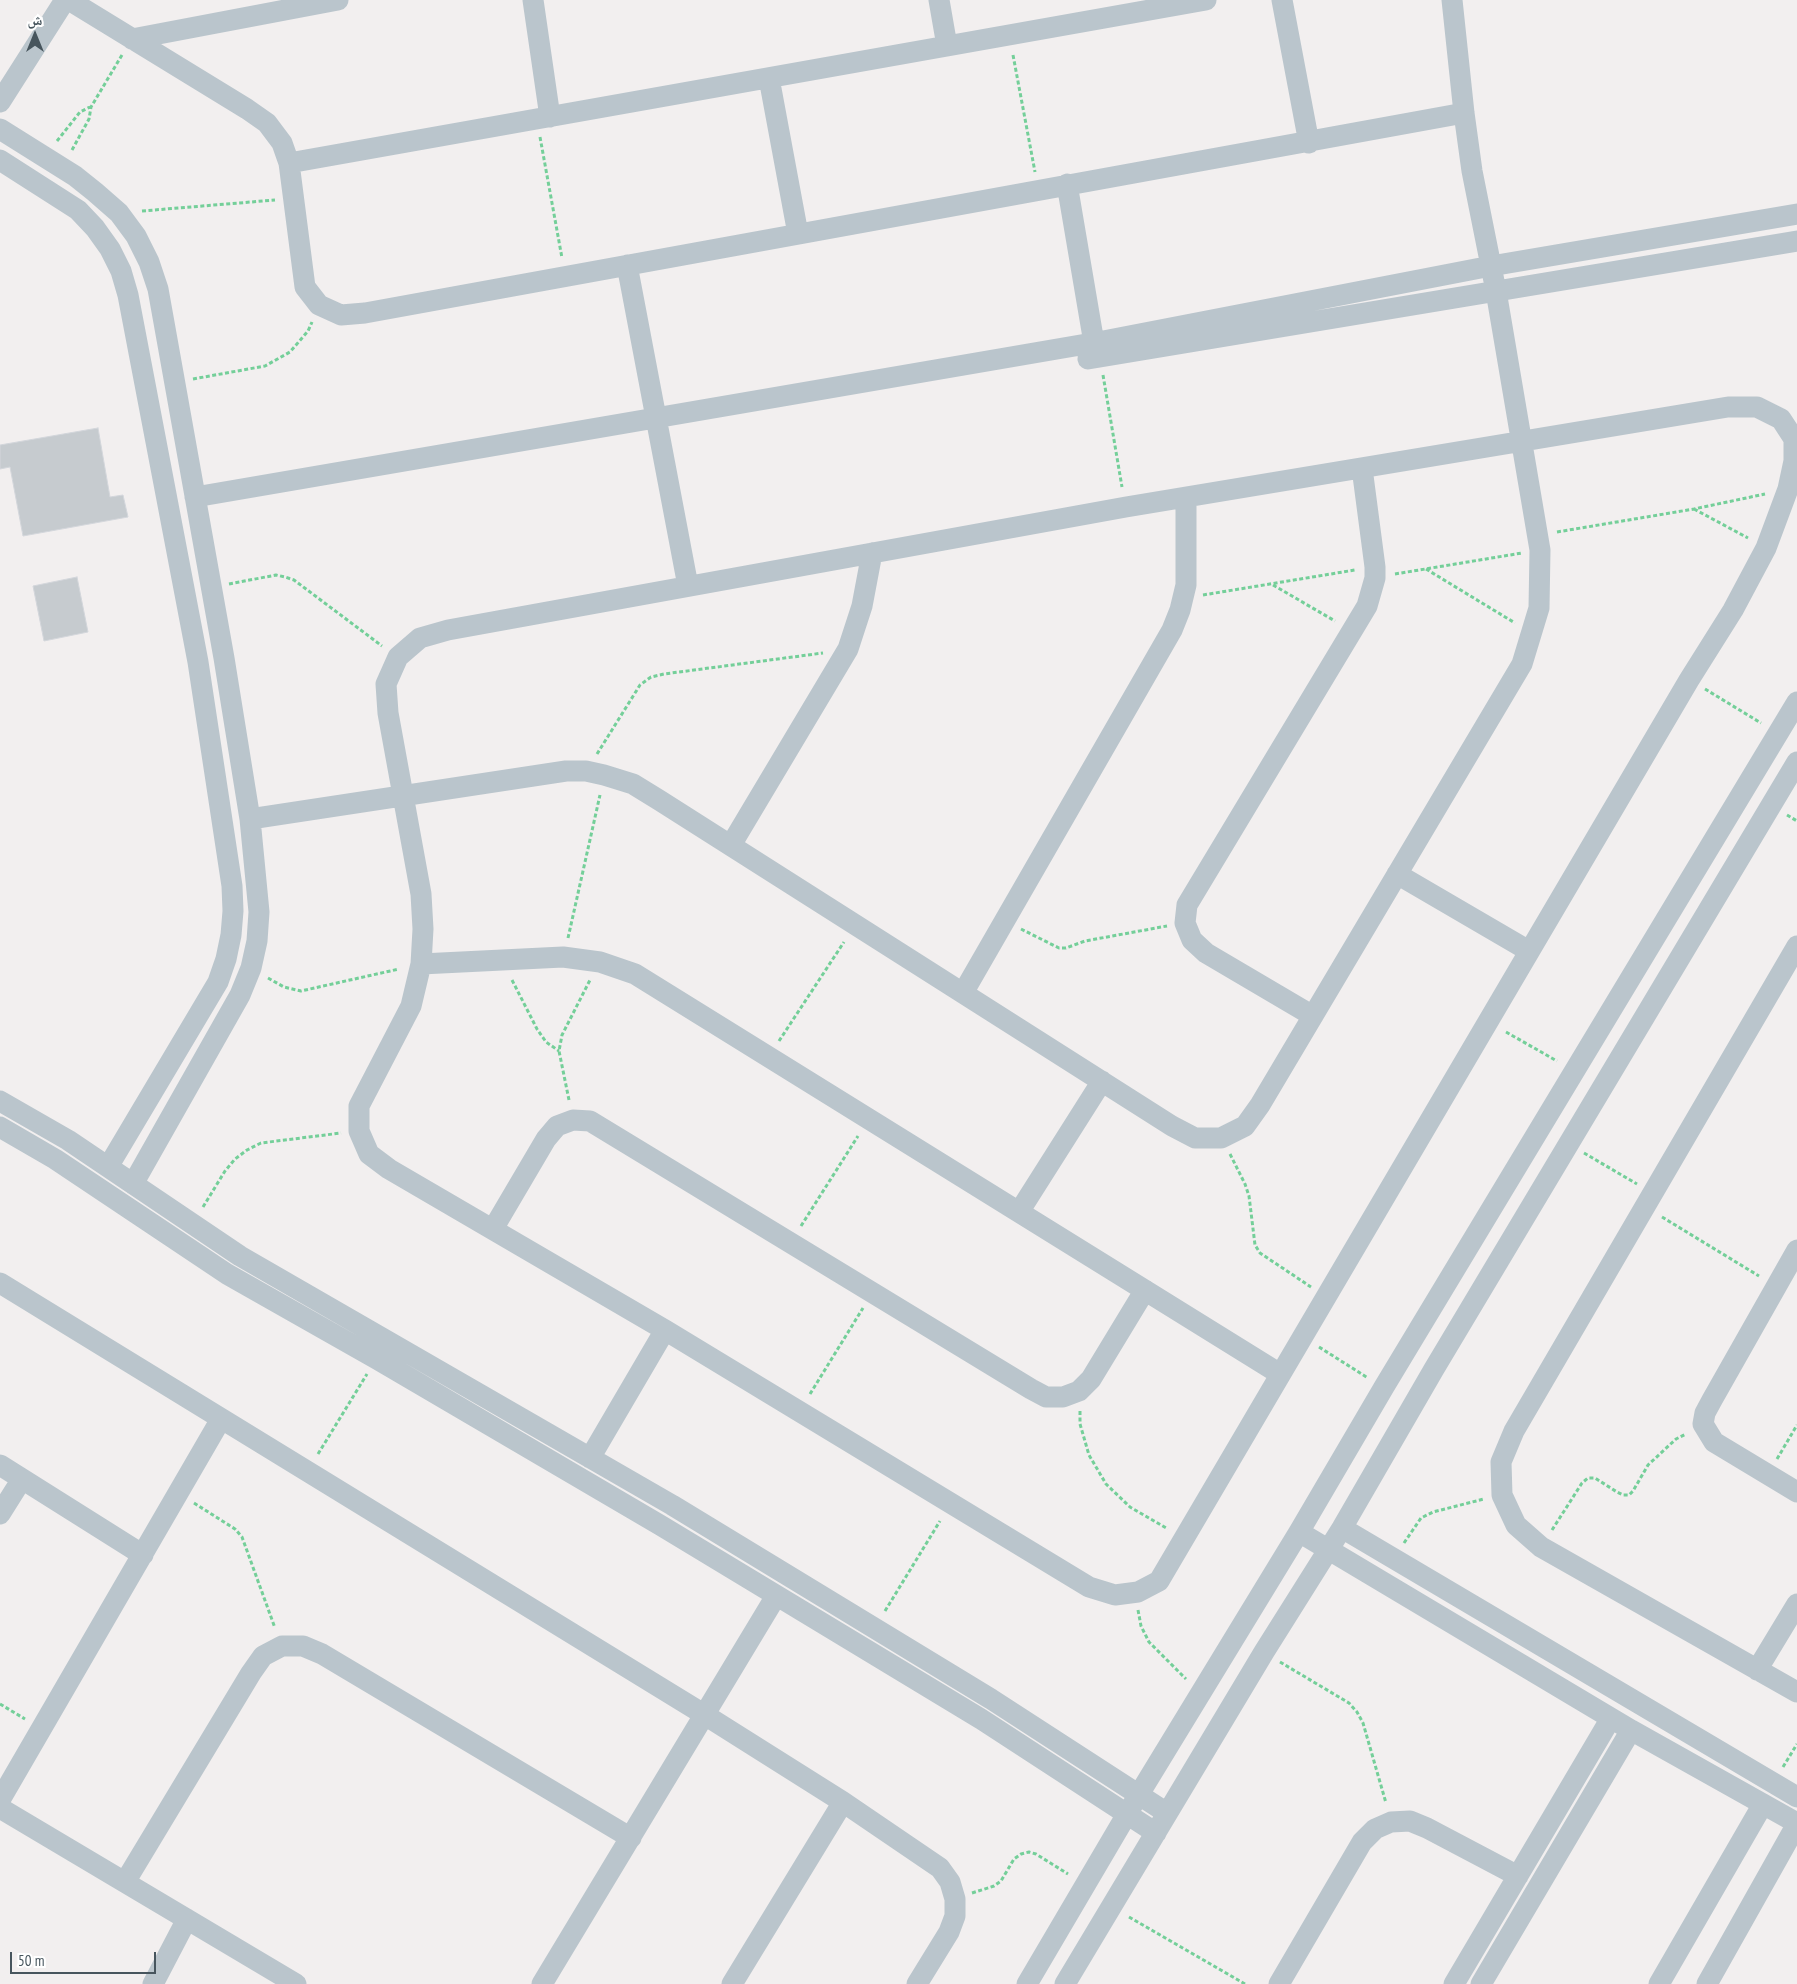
<!DOCTYPE html>
<html>
<head>
<meta charset="utf-8">
<style>
	body { margin:0 }
	#map { position:relative; width:1797px; height:1984px; overflow:hidden; background:#f2efef; font-family:"PT Sans Narrow","Noto Naskh Arabic",sans-serif }
	canvas { display:block }
	.north { position:absolute; left:10px; top:10px; width:50px; height:50px; -webkit-text-stroke:4px #fff; paint-order:stroke; rotate:0deg; font-size:14px; font-weight:700; line-height:20px; text-align:center; color:#47555d }
	.north::after { content:''; display:block; margin:auto; width:18px; height:22px; background:#47555d; clip-path:polygon(50% 0,100% 100%,50% 72%,0 100%) }
	.scale { position:absolute; left:10px; top:1952px; width:146px; height:22px; box-sizing:border-box; border:2px solid #47555d; border-top:0; padding-left:6px; font-size:15px; line-height:18px; white-space:nowrap; color:#47555d; -webkit-text-stroke:4px #fff; paint-order:stroke }
</style>
</head>
<body>
<div id="map">
<canvas width="1797" height="1984"></canvas>
<div class="north">ش</div>
<div class="scale">50 m</div>
</div>
<script>
const ctx = document.querySelector('canvas').getContext('2d');
ctx.lineJoin = 'round';
function fillPath(path, color) { ctx.fillStyle = color; ctx.fill(path, 'evenodd'); }
const shape = rows => new Path2D(rows.map(r => 'M' + r).join(''));
function strokePath(path, color, width, dash) { ctx.strokeStyle = color; ctx.lineWidth = width; ctx.lineCap = dash ? 'butt' : 'round'; ctx.setLineDash(dash || []); ctx.stroke(path); }
const building = shape([
	[98,428,110,497,123,495,128,517,23,536,10,467,0,469,0,445,98,428],
	[77,577,88,632,44,641,33,586,77,577]
]);
const path = shape([
	[1013,55,1035,172],
	[540,137,562,258],
	[57,141,80,112,90,107],
	[72,150,89,119,91,107,122,55],
	[142,211,275,200],
	[1103,375,1122,487],
	[193,379,265,366,290,352,308,331,312,322],
	[1694,509,1748,538],
	[1557,532,1694,509,1765,494],
	[1426,569,1515,623],
	[1395,574,1522,553],
	[229,584,276,575,285,577,294,580,382,646],
	[1273,585,1335,621],
	[1203,595,1355,570],
	[1705,689,1761,723],
	[597,754,640,685,651,677,664,674,823,653],
	[1787,815,1797,821],
	[1021,929,1059,948,1066,948,1085,941,1167,926],
	[568,938,600,795],
	[268,978,284,987,301,991,399,969],
	[512,980,537,1029,546,1042,559,1051],
	[1506,1032,1557,1061],
	[779,1041,844,942],
	[569,1100,559,1051,562,1035,590,980],
	[1584,1153,1637,1184],
	[1230,1154,1245,1184,1249,1196,1255,1245,1260,1253,1311,1287],
	[203,1207,225,1171,235,1159,247,1150,261,1143,341,1133],
	[1662,1217,1759,1276],
	[801,1226,858,1136],
	[1319,1347,1368,1378],
	[810,1394,863,1308],
	[1080,1411,1080,1424,1089,1455,1106,1484,1130,1507,1168,1529],
	[318,1454,367,1374],
	[1777,1459,1797,1425],
	[194,1503,235,1529,242,1537,275,1628],
	[1552,1530,1582,1483,1588,1478,1595,1478,1617,1492,1623,1495,1629,1495,1633,1491,1648,1465,1676,1439,1686,1434],
	[1404,1543,1421,1518,1433,1512,1484,1499],
	[1138,1610,1141,1626,1149,1642,1186,1679],
	[885,1611,940,1521],
	[1280,1662,1349,1703,1357,1712,1363,1723,1386,1803],
	[0,1704,25,1719],
	[1783,1767,1797,1744],
	[972,1893,994,1886,1001,1881,1014,1859,1021,1854,1029,1852,1036,1854,1068,1874],
	[1129,1917,1245,1984]
]);
const minor = shape([
	[69,0,247,109,267,123,282,143,289,163,305,287,319,305,341,315,365,313,1464,113],
	[533,0,550,117],
	[939,0,947,46],
	[1282,0,1309,143],
	[132,39,338,0],
	[769,78,798,234],
	[0,102,65,0],
	[0,129,75,176,95,192,119,213,136,236,149,262,158,289,224,658,250,819,259,912,257,941,251,968,240,995,133,1184],
	[0,160,78,210,95,228,110,249,121,271,128,295,198,662,232,886,233,911,231,935,226,959,218,982,108,1167],
	[289,163,1206,0],
	[1067,184,1094,343],
	[627,265,688,586],
	[1088,359,1797,241],
	[1728,407,1757,407,1781,419,1794,439,1794,461,1788,489,1766,548,1733,610,1689,680,1159,1581,1138,1592,1115,1595,1089,1587,665,1330,389,1169,369,1154,359,1131,359,1106,411,1006,421,964,423,929,421,894,388,713,386,684,398,657,420,638,448,630,1126,507,1728,407],
	[195,497,1098,342,1491,266,1797,214],
	[250,819,566,771,586,771,604,775,633,784,659,800,1172,1126,1195,1138,1221,1138,1245,1126,1260,1105,1522,664,1539,608,1540,550,1496,291,1472,171,1464,113,1452,0],
	[731,845,848,649,862,606,872,553],
	[1397,874,1529,951],
	[1797,946,1514,1431,1501,1462,1502,1495,1516,1525,1541,1547,1797,1692],
	[421,964,563,957,600,962,635,974,1280,1374],
	[963,993,1172,630,1180,610,1186,585,1186,497],
	[1313,1016,1206,953,1192,940,1185,923,1187,905,1367,606,1375,578,1375,567,1362,468],
	[0,1101,68,1140,240,1256,672,1505,991,1699,1167,1813],
	[0,1127,55,1159,227,1274,377,1359,660,1525,981,1719,1156,1833],
	[1019,1212,1102,1081],
	[493,1229,546,1139,557,1126,573,1120,590,1121,1031,1389,1046,1397,1063,1397,1079,1391,1091,1379,1145,1290],
	[1797,1250,1712,1400,1705,1413,1703,1424,1714,1442,1797,1492],
	[0,1283,705,1715,843,1802,940,1868,950,1882,955,1899,955,1916,949,1932,917,1984],
	[590,1458,665,1330],
	[0,1465,143,1555],
	[0,1514,22,1479],
	[1342,1528,1797,1797],
	[1299,1532,1631,1730,1797,1823],
	[1757,1670,1797,1604],
	[0,1800,221,1419],
	[0,1808,296,1984],
	[125,1882,251,1673,263,1656,282,1646,303,1646,322,1654,631,1838],
	[153,1984,187,1919],
	[542,1984,776,1596],
	[732,1984,843,1802],
	[1027,1984,1127,1814,1299,1532,1384,1387,1797,702],
	[1065,1984,1264,1652,1342,1528,1434,1369,1797,762],
	[1279,1984,1362,1842,1375,1829,1391,1822,1410,1821,1427,1828,1518,1876],
	[1454,1984,1611,1718],
	[1481,1984,1631,1730],
	[1659,1984,1763,1804],
	[1707,1984,1797,1824]
]);
fillPath(building, '#c6cbcf');
strokePath(building, '#d3d6db', 1);
strokePath(path, '#74cf99', 3, [4, 2.5]);
strokePath(minor, '#bac5cc', 21);
</script>
</body>
</html>
